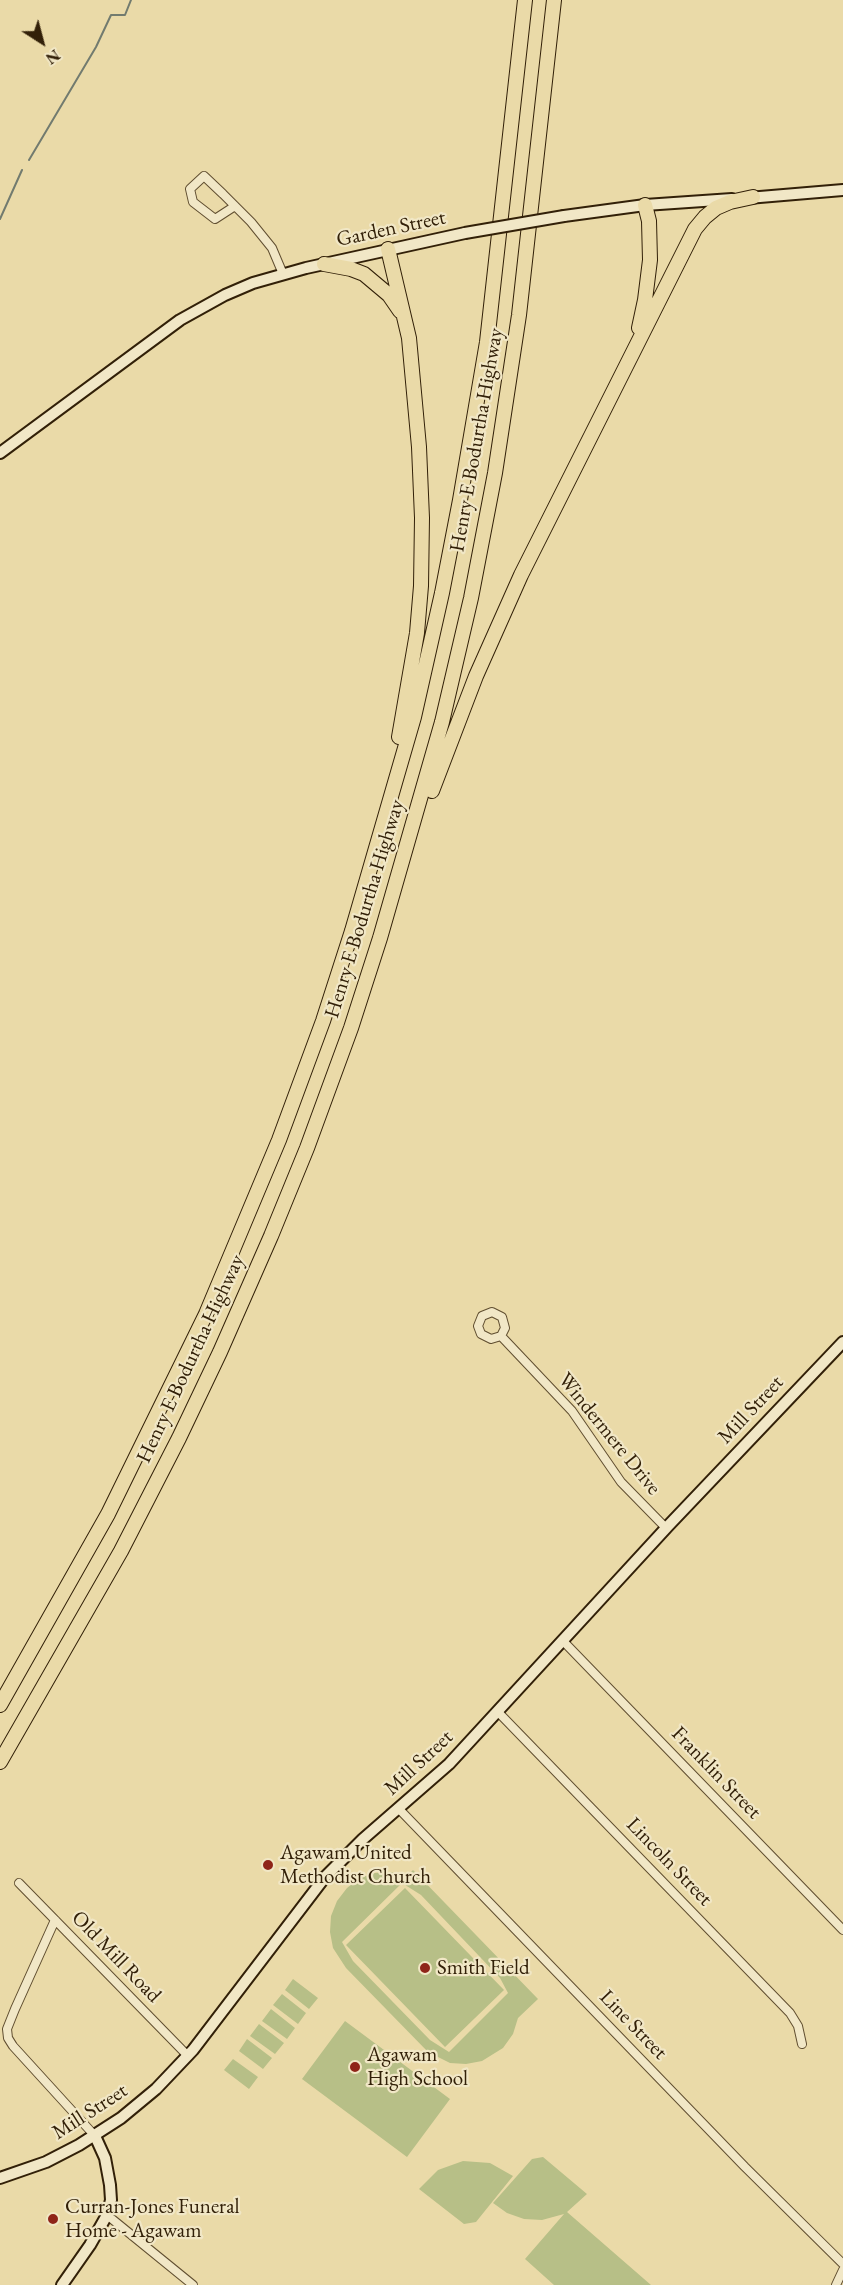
<!DOCTYPE html>
<html>
<head>
<meta charset="utf-8">
<style>
	body { margin:0 }
	#map { position:relative; width:843px; height:2285px; overflow:hidden; background:#eadaa8; font-family:"EB Garamond",serif }
	canvas { display:block }
	.north { position:absolute; left:12px; top:12px; width:60px; height:60px; -webkit-text-stroke:4px #f1e7c6; paint-order:stroke; rotate:144deg; font-size:16px; font-weight:700; line-height:24px; text-align:center; color:#322008 }
	.north::after { content:''; display:block; margin:auto; width:21px; height:27px; background:#322008; clip-path:polygon(50% 0,100% 100%,50% 72%,0 100%) }
</style>
</head>
<body>
<div id="map">
<canvas width="843" height="2285"></canvas>
<div class="north">N</div>
</div>
<script>
const ctx = document.querySelector('canvas').getContext('2d');
ctx.lineJoin = 'round';
function fillPath(path, color) { ctx.fillStyle = color; ctx.fill(path, 'evenodd'); }
const shape = rows => new Path2D(rows.map(r => 'M' + r).join(''));
function strokePath(path, color, width, dash) { ctx.strokeStyle = color; ctx.lineWidth = width; ctx.lineCap = dash ? 'butt' : 'round'; ctx.setLineDash(dash || []); ctx.stroke(path); }
function write(font, color, halo, rows, align = 'center') {
  ctx.font = font + ' "EB Garamond",serif'; ctx.lineWidth = 4.5; ctx.setLineDash([]); ctx.textBaseline = 'middle'; ctx.strokeStyle = halo; ctx.fillStyle = color; for (const [text, x, y, turn = 0] of rows) {
    ctx.save(); ctx.translate(x, y); ctx.rotate((+turn || 0) * Math.PI / 180); ctx.textAlign = isNaN(turn) ? turn : align; if (halo) ctx.strokeText(text, 0, 0); ctx.fillText(text, 0, 0); ctx.restore();
  }
}
const green = shape([
	[413,1870,538,1999,518,2018,513,2034,503,2048,482,2061,466,2064,450,2063,428,2052,346,1968,333,1948,330,1932,331,1916,337,1901,347,1888,360,1878,375,1873,391,1872,407,1876],
	[402,1883,421,1895,500,1978,508,1993,449,2052,430,2040,353,1961,342,1942],
	[405,1888,504,1990,445,2047,346,1945],
	[293,1979,318,1998,309,2009,285,1990],
	[282,1994,306,2013,298,2024,273,2005],
	[271,2009,295,2028,287,2039,262,2021],
	[345,2021,450,2099,407,2157,302,2079],
	[259,2024,284,2043,275,2054,250,2036],
	[247,2039,272,2058,263,2069,239,2051],
	[233,2059,258,2077,249,2089,224,2070],
	[543,2157,587,2194,567,2212,651,2285,554,2285,525,2259,564,2214,542,2220,524,2219,507,2213,493,2203,532,2159],
	[463,2161,490,2163,513,2176,476,2222,464,2224,419,2189,438,2170]
]);
const stream = shape([
	[29,160,96,47,111,15,125,15,131,0],
	[0,219,22,170]
]);
const street = shape([
	[235,206,215,219,193,202,190,189,204,176,223,194,251,222,272,248,283,274],
	[501,1336,491,1339,481,1334,478,1326,482,1316,492,1312,502,1317,505,1328,501,1336,572,1411,621,1482,666,1528],
	[563,1641,843,1930],
	[498,1712,790,2013,798,2026,802,2044],
	[399,1809,745,2167,843,2264],
	[19,1883,188,2056],
	[55,1920,15,2009,7,2029,8,2038,13,2046,95,2136],
	[107,2215,193,2285],
	[836,2285,843,2270]
]);
const secondary = shape([
	[748,198,843,190],
	[564,216,645,205,732,199],
	[0,453,180,320,225,295,253,283,306,268,465,233],
	[0,2178,46,2162,79,2145,121,2118,156,2089,193,2050,325,1877,363,1839,449,1764,668,1526,843,1342],
	[62,2285,90,2245,107,2215,111,2200,110,2185,105,2158,95,2136]
]);
const highway = shape([
	[388,249,409,338,419,447,422,518,421,586,417,633,399,737],
	[324,264,351,269,364,274,389,295,400,311],
	[639,328,645,300,650,260,649,221,645,205],
	[432,791,476,676,521,575,695,229,705,217,716,208,730,202,753,197],
	[0,1705,108,1514,206,1314,279,1140,323,1021,352,931,414,717,442,593,460,500,487,342,525,0],
	[0,1762,121,1551,179,1438,220,1352,271,1236,307,1148,351,1028,380,938,442,722,471,598,495,473,519,315,554,0]
]);
const secondaryBridge = shape([
	[465,233,564,216]
]);
const markers = [
	[268,1865,6,"#8f2418"],
	[425,1968,6,"#8f2418"],
	[355,2067,6,"#8f2418"],
	[53,2219,6,"#8f2418"]
];
const streetNames = [
	["Garden Street",391,229,-12],
	["Henry E Bodurtha Highway",477,440,-80],
	["Henry E Bodurtha Highway",365,909,-73],
	["Henry E Bodurtha Highway",191,1359,-65],
	["Mill Street",751,1410,-47],
	["Windermere Drive",609,1434,51],
	["Mill Street",419,1763,-43],
	["Franklin Street",716,1773,46],
	["Lincoln Street",669,1862,46],
	["Old Mill Road",116,1957,46],
	["Line Street",633,2025,46],
	["Mill Street",90,2112,-33]
];
const poiNames = [
	["Agawam United",280,1853],
	["Methodist Church",280,1877],
	["Smith Field",437,1968],
	["Agawam",367,2055],
	["High School",367,2079],
	["Curran-Jones Funeral",65,2207],
	["Home - Agawam",65,2231]
];
fillPath(green, '#b7bf87');
strokePath(stream, '#727b6f', 2);
strokePath(street, '#604e30', 10);
strokePath(secondary, '#322008', 14);
strokePath(highway, '#322008', 16);
strokePath(street, '#f1e7c6', 8);
strokePath(secondary, '#f1e7c6', 10);
strokePath(highway, '#eadaa8', 14);
strokePath(secondaryBridge, '#322008', 14, []);
strokePath(secondaryBridge, '#f1e7c6', 10);
for (const [x, y, r, color] of markers) { const dot = new Path2D(); dot.arc(x, y, r, 0, 2 * Math.PI); ctx.fillStyle = color; ctx.fill(dot); strokePath(dot, '#f1e7c6', 2); }
write('21px', '#322008', '#f1e7c6', streetNames);
write('21px', '#322008', '#f1e7c6', poiNames, 'left');
</script>
</body>
</html>
